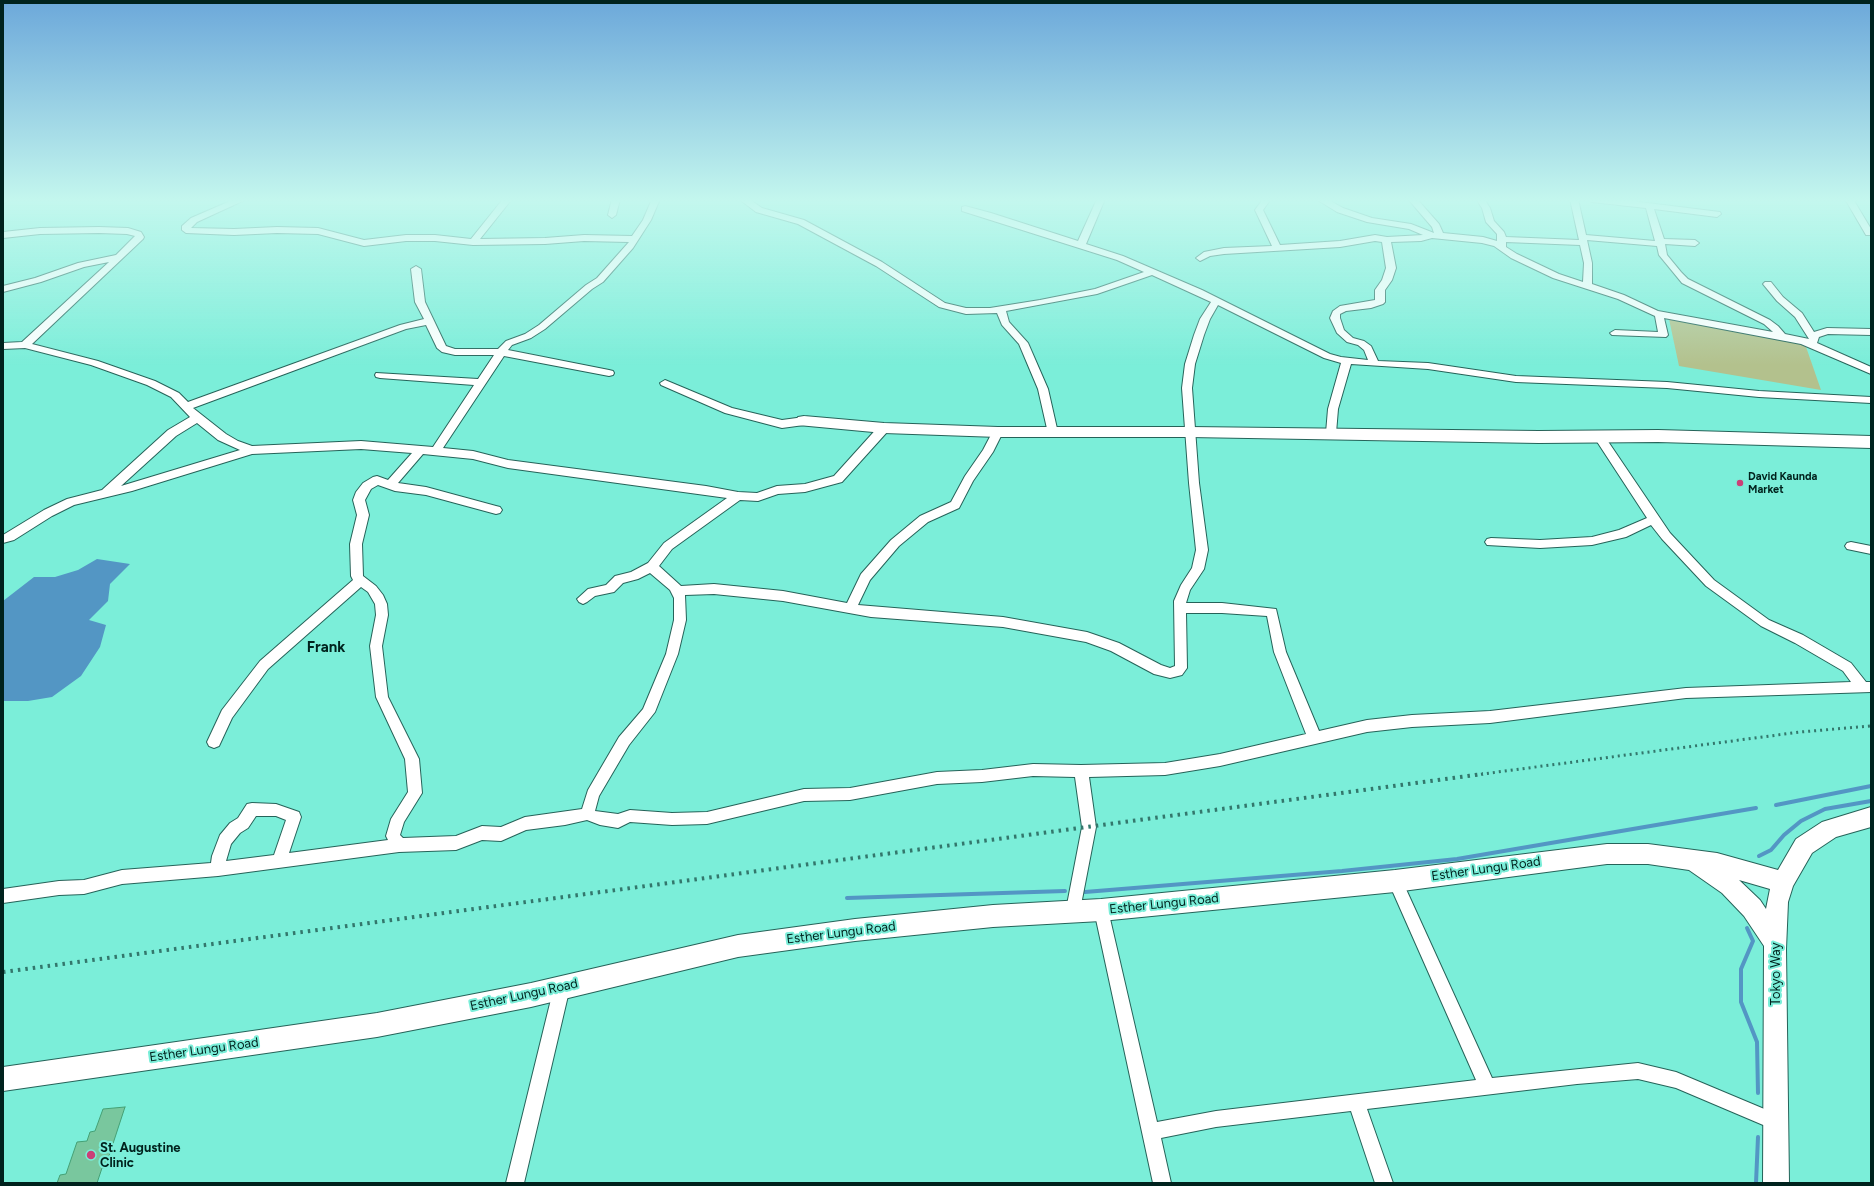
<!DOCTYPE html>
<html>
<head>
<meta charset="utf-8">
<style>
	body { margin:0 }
	#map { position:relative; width:1874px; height:1186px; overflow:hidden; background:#7beed9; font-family:Figtree,sans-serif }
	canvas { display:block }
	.frame { position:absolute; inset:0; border:4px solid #00221d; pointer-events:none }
</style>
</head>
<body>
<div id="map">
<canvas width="1874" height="1186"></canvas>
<div class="frame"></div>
</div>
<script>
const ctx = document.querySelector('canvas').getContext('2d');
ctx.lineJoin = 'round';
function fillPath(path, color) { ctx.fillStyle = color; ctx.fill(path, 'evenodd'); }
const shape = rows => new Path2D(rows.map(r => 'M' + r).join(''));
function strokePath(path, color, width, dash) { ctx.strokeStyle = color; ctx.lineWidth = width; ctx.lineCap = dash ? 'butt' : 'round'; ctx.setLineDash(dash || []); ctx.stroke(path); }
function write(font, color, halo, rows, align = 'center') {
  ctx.font = font + ' Figtree,sans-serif'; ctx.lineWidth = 4; ctx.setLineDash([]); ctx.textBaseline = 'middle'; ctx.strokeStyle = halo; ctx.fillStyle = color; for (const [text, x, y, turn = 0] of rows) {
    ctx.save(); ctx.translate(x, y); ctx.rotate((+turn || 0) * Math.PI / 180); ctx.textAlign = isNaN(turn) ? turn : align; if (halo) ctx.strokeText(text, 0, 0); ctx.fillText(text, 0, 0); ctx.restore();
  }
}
const green = shape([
	[1669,319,1804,341,1821,390,1679,366]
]);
const water = shape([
	[97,559,130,564,110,584,108,601,89,620,106,625,100,647,81,676,52,697,28,701,3,701,3,601,34,577,55,577,78,570]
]);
const stream = shape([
	[1776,805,1871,786],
	[1759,856,1771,850,1784,835,1801,821,1825,809,1871,801],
	[1085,892,1342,871,1457,859,1756,808],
	[847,898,1065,891],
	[1747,928,1753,941,1741,969,1741,1002,1757,1042,1758,1093],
	[1756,1183,1758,1137]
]);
const building = shape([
	[125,1107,105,1168,102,1168,97,1183,57,1183,60,1175,66,1174,77,1142,87,1141,90,1132,95,1131,103,1109,125,1107]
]);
const street = shape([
	[3,199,10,199,3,204,3,199],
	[235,199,247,199,197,222,191,228,234,229,277,227,318,228,364,240,406,235,435,235,471,239,503,199,512,199,480,239,545,238,584,235,632,236,643,220,652,199,660,199,651,220,633,248,603,282,592,289,545,329,531,338,512,345,508,350,609,370,613,371,614,373,613,375,609,376,504,356,443,448,473,451,508,460,706,486,738,492,757,493,777,486,805,484,834,476,880,425,888,425,889,428,888,431,842,482,805,492,778,494,758,501,740,500,672,549,659,566,681,586,714,584,783,591,847,603,861,574,891,540,920,516,951,502,965,476,983,450,994,429,1002,429,1003,432,993,452,973,481,959,508,928,522,899,546,870,580,858,605,1003,617,1087,632,1119,643,1161,665,1170,668,1175,666,1174,601,1181,585,1192,568,1196,550,1189,483,1182,388,1185,364,1194,335,1200,319,1211,302,1152,275,1097,294,1006,311,1009,322,1028,343,1048,389,1058,433,1053,437,1048,433,1038,389,1019,344,1002,325,997,313,966,314,939,307,876,266,798,224,756,212,739,199,749,199,762,208,804,220,882,262,945,303,966,308,990,308,1040,300,1095,289,1144,272,1117,260,962,211,962,207,965,206,991,213,1078,241,1097,199,1105,199,1086,244,1123,256,1202,290,1330,354,1341,357,1368,360,1364,350,1358,345,1347,342,1337,333,1330,318,1333,311,1340,306,1375,300,1375,290,1382,280,1386,268,1382,242,1375,241,1340,247,1224,254,1210,256,1200,261,1196,258,1204,252,1224,248,1272,246,1255,210,1263,199,1271,199,1263,210,1280,245,1340,241,1375,235,1387,237,1423,235,1409,229,1367,222,1337,212,1316,199,1327,199,1343,208,1372,218,1411,224,1434,233,1432,227,1408,199,1417,199,1439,224,1443,233,1483,237,1497,241,1497,234,1486,222,1482,208,1476,199,1484,199,1490,208,1494,221,1504,232,1506,237,1579,240,1570,199,1578,199,1586,235,1655,241,1646,208,1592,202,1588,199,1615,199,1720,212,1721,214,1717,217,1654,209,1664,239,1695,240,1699,243,1695,246,1665,244,1667,255,1681,272,1688,279,1770,320,1778,326,1785,334,1809,339,1795,317,1777,301,1763,284,1765,282,1771,282,1783,297,1802,313,1814,332,1827,328,1871,329,1871,335,1828,334,1819,337,1817,343,1871,367,1871,374,1801,344,1664,318,1668,335,1666,337,1612,335,1610,333,1615,330,1658,332,1655,316,1618,299,1553,278,1511,258,1494,246,1482,243,1432,238,1421,241,1391,242,1396,268,1392,280,1385,290,1385,302,1383,304,1371,308,1346,311,1340,314,1340,318,1344,330,1353,338,1364,341,1371,346,1378,361,1428,363,1516,376,1667,382,1759,391,1871,397,1871,403,1759,397,1667,388,1516,382,1428,369,1351,364,1338,409,1336,433,1331,437,1326,433,1328,409,1341,363,1324,358,1218,305,1210,319,1204,335,1195,364,1192,388,1199,483,1208,550,1204,569,1190,590,1186,603,1222,603,1276,609,1286,652,1319,731,1367,720,1412,715,1490,711,1686,688,1851,682,1843,671,1795,643,1761,626,1706,586,1662,539,1651,525,1626,537,1592,545,1540,548,1487,545,1485,542,1487,539,1491,538,1540,540,1592,537,1619,530,1647,518,1594,437,1599,433,1603,434,1670,533,1714,580,1769,620,1803,635,1851,663,1866,682,1871,682,1871,692,1686,698,1490,723,1412,727,1367,732,1220,766,1165,775,1089,777,1096,827,1080,910,1078,915,1073,917,1068,915,1066,910,1082,827,1075,777,1033,776,982,782,937,784,850,800,804,801,707,824,672,825,630,822,618,828,600,825,587,820,565,825,526,830,501,841,482,840,456,850,399,852,218,876,122,884,84,894,59,895,3,903,3,889,59,881,84,880,122,870,211,863,212,856,220,835,230,823,238,818,247,804,252,803,276,804,299,812,301,817,289,853,388,840,386,836,391,819,408,792,405,759,376,697,370,646,376,615,375,604,368,592,361,587,268,669,232,718,219,746,214,748,209,746,207,742,222,710,260,661,353,580,351,576,350,544,357,515,353,500,356,492,363,483,373,477,377,476,388,480,412,453,361,449,252,454,132,491,74,505,52,516,14,540,3,543,3,535,44,510,67,499,102,490,168,430,190,417,171,397,147,385,91,365,25,348,3,349,3,343,22,342,109,262,84,267,41,282,3,292,3,286,35,278,78,263,116,255,135,236,127,234,99,233,40,234,3,238,3,232,40,228,99,227,128,228,141,232,144,237,143,239,32,344,98,361,155,381,179,393,188,402,400,325,424,319,415,302,411,269,416,266,421,269,425,302,446,346,455,349,498,349,506,341,525,334,539,325,586,285,597,278,629,242,584,241,545,244,473,245,435,241,406,241,364,246,318,234,277,233,234,235,186,233,182,230,182,226,191,218,235,199],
	[1587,240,1657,246,1659,255,1682,283,1764,324,1773,332,1658,311,1624,295,1592,284,1592,263,1587,240],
	[1506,242,1580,245,1584,263,1583,282,1559,274,1517,254,1506,247,1506,242],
	[426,325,437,348,442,352,455,355,494,355,478,379,376,373,375,375,376,377,380,378,474,385,433,447,361,441,252,446,238,441,226,434,193,408,406,329,426,325],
	[197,423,218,440,240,450,121,486,176,436,197,423],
	[423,454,473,459,508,468,727,498,664,543,648,563,631,572,615,576,606,585,588,589,577,599,579,602,583,604,587,602,595,596,614,592,623,583,638,579,650,573,670,590,674,598,674,620,666,654,643,709,619,737,588,790,582,809,525,817,501,827,482,826,456,836,403,838,400,835,404,822,422,793,419,759,388,697,382,646,388,615,387,604,383,595,376,586,363,576,362,544,369,515,365,500,371,489,378,485,395,491,426,495,496,514,500,513,502,510,500,507,496,506,426,487,398,483,423,454],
	[714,594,783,601,871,617,1003,627,1086,642,1111,651,1154,674,1170,678,1182,675,1187,668,1186,613,1222,613,1267,616,1274,652,1306,734,1220,754,1165,763,1081,765,1033,764,982,770,937,772,850,788,804,789,707,812,672,813,630,810,618,814,595,811,599,796,629,745,655,712,678,654,686,620,685,595,714,594],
	[256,816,276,816,286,820,274,855,226,861,231,844,240,833,248,828,256,816],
	[612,199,620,199,616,215,612,218,608,215,612,199],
	[1845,199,1853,199,1871,229,1871,235,1866,235,1845,199],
	[665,380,732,408,782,420,804,417,809,421,804,425,782,428,725,413,661,385,660,383,665,380],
	[1851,542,1871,546,1871,554,1847,549,1845,546,1847,543,1851,542],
	[1395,874,1400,876,1492,1078,1638,1063,1676,1072,1781,1116,1783,1122,1781,1128,1775,1130,1676,1088,1638,1079,1577,1084,1367,1109,1393,1183,1375,1183,1351,1111,1216,1127,1161,1138,1171,1183,1153,1183,1094,910,1096,905,1101,903,1106,905,1108,910,1157,1122,1216,1111,1476,1080,1388,881,1390,876,1395,874],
	[562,979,568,981,570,987,524,1183,506,1183,554,987,556,981,562,979]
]);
const secondary = shape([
	[804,416,884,423,998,427,1190,427,1539,431,1658,430,1871,436,1871,448,1658,442,1539,443,1190,437,998,437,884,433,798,425,796,421,798,417,804,416],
	[1871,807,1871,827,1836,837,1812,853,1793,886,1788,902,1786,949,1789,1183,1763,1183,1764,946,1744,916,1722,893,1689,870,1648,864,1607,864,1395,892,1101,921,993,927,855,941,738,957,531,1007,377,1037,3,1091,3,1067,377,1013,531,983,738,935,855,919,993,905,1101,899,1395,870,1607,844,1648,844,1717,853,1778,870,1796,839,1822,822,1871,807],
	[1739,880,1770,889,1766,909,1760,900,1739,880]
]);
const railFar1 = shape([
	[1475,775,1800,732,1871,726]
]);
const rail = shape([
	[3,972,1483,774]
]);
const markers = [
	[1740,483,4,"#cb4077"],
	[91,1155,5,"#cb4077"]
];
const poiNames = [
	["David Kaunda",1748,477],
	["Market",1748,490]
];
const nearStreetnames = [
	["Esther Lungu Road",1486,869,-8],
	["Esther Lungu Road",1164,904,-6],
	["Esther Lungu Road",841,933,-7],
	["Tokyo Way",1776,974,-90],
	["Esther Lungu Road",524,995,-12],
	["Esther Lungu Road",204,1050,-8]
];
const nearPoinames = [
	["St. Augustine",100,1148],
	["Clinic",100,1163]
];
const districtNames = [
	["Frank",326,648]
];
fillPath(green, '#b3c18d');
fillPath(water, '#5396c4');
strokePath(stream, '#5396c4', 4);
fillPath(building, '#79c79e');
strokePath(building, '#45a075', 1);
strokePath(street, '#266359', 2);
strokePath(secondary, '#266359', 2);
fillPath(street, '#fff');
fillPath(secondary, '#fff');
strokePath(railFar1, '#33776c', 3, [2, 4]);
strokePath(rail, '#33776c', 4, [2.5, 5]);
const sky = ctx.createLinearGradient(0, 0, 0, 365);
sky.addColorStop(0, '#6ca8da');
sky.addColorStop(0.55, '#c4f7ee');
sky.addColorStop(1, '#c4f7ee00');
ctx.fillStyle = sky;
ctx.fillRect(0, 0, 1874, 365);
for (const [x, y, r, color] of markers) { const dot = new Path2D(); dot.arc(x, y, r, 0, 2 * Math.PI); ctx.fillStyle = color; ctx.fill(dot); strokePath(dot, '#7beed9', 1.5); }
write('bold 11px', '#00221d', '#7beed9', poiNames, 'left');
write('13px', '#00221d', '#7beed9', nearStreetnames);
write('bold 13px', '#00221d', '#7beed9', nearPoinames, 'left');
write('bold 15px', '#00221d', '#7beed9', districtNames);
</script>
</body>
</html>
